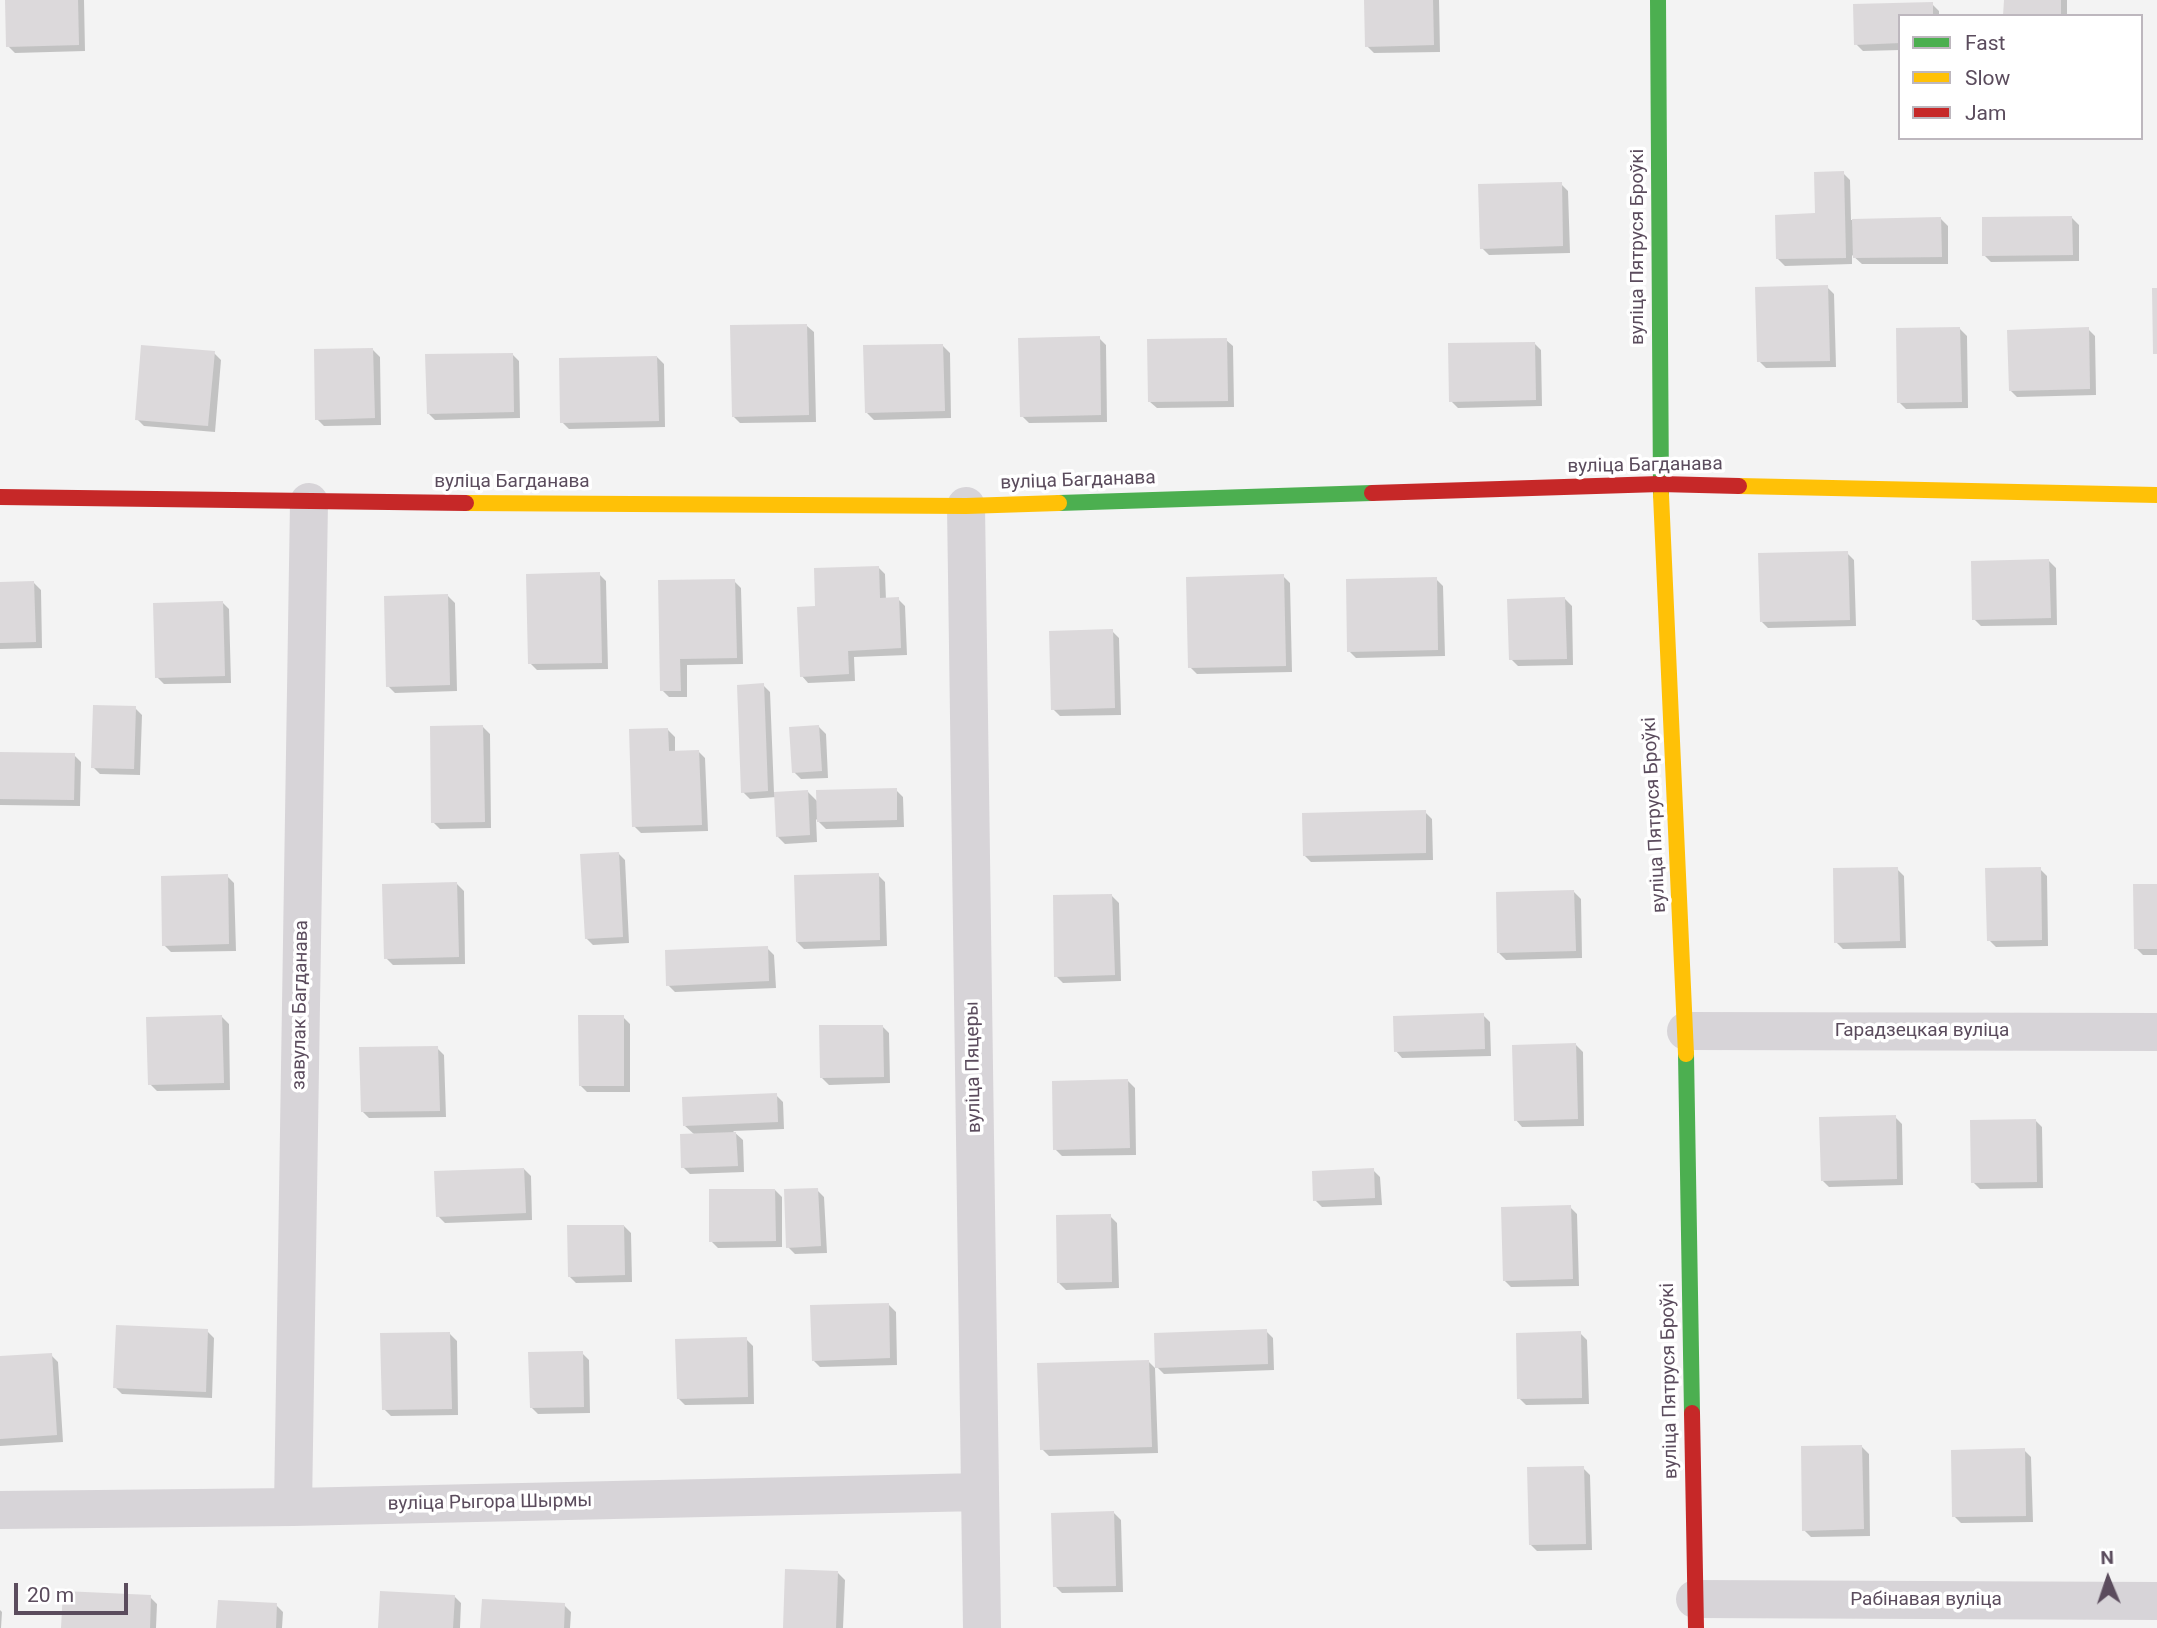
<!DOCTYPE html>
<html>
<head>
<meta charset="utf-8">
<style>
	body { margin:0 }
	#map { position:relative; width:2157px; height:1628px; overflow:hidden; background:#f3f3f3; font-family:Roboto,sans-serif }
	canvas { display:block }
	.legend { position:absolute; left:1898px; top:14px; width:245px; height:126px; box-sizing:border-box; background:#fff; border:2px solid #bdb7be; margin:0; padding:9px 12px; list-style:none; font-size:21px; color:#5b4c5d }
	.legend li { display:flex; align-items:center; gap:14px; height:35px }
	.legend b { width:35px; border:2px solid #bdb7be }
	.north { position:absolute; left:2073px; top:1544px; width:70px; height:70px; -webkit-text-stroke:5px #fff; paint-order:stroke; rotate:358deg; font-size:19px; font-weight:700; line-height:28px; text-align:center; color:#5b4c5d }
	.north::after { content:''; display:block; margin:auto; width:24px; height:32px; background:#5b4c5d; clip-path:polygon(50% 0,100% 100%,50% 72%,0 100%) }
	.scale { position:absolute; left:14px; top:1583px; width:114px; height:32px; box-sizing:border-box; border:4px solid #5b4c5d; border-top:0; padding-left:9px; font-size:21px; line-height:24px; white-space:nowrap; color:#5b4c5d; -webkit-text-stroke:5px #fff; paint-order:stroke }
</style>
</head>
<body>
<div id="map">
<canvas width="2157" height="1628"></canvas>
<ul class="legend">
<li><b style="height:9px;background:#4caf50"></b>Fast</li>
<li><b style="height:9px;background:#ffc107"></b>Slow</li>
<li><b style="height:9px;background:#c62828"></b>Jam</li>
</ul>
<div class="north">N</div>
<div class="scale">20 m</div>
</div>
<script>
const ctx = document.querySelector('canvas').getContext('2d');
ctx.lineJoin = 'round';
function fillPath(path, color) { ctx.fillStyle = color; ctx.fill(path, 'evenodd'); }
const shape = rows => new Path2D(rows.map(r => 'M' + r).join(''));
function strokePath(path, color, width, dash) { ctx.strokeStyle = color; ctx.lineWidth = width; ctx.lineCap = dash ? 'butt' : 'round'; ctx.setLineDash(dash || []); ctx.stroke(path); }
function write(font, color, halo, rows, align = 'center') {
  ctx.font = font + ' Roboto,sans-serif'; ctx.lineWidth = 7; ctx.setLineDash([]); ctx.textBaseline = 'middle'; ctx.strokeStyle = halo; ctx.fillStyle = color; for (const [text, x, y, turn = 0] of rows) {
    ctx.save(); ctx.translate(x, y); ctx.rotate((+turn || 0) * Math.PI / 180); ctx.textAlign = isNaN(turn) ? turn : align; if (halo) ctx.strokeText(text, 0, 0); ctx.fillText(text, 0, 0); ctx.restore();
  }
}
const shadow = shape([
	[7,0,84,0,85,51,15,53,8,46],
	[1366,0,1439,0,1440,52,1374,53,1367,46],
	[2005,0,2067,0,2067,16,2005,16],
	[1932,4,1939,11,1939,16,1900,16,1900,50,1863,51,1856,44,1855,6],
	[1843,173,1850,180,1851,220,1941,219,1948,226,1948,264,1862,264,1852,255,1852,264,1785,266,1778,259,1817,215],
	[1561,184,1568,191,1570,253,1489,255,1482,248],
	[2072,218,2079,225,2079,261,1991,262,1984,255],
	[1827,287,1834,294,1836,367,1766,368,1759,361],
	[807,326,814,332,816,422,740,423,733,416],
	[1960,329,1967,336,1968,408,1906,409,1899,402],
	[2088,329,2095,336,2096,395,2017,397,2010,390],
	[1099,338,1106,345,1107,422,1029,423,1022,416],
	[1226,340,1233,346,1234,407,1157,408,1150,402],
	[1534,343,1541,350,1542,406,1458,408,1451,401],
	[943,346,950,353,951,418,874,420,867,413],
	[373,350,380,357,381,425,324,426,317,419],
	[214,353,221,360,215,432,144,426,137,419],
	[512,354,519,361,520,418,435,420,428,413],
	[657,357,664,364,665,427,569,429,562,422],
	[1847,553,1854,560,1856,626,1768,628,1761,621],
	[2049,561,2056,568,2057,625,1981,626,1974,619],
	[878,567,885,574,886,600,898,599,905,606,907,655,854,657,855,681,808,683,802,676,817,608],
	[599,574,606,581,608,669,537,670,530,663],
	[1283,576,1290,583,1292,672,1197,674,1190,667],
	[1436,579,1443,586,1445,656,1356,658,1349,651],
	[734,581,741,588,743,664,687,665,687,697,669,697,662,690,659,582],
	[0,583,34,583,41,590,42,648,0,649],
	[448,596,455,603,457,691,395,693,388,686],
	[1565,599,1572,606,1573,665,1518,666,1511,659],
	[222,602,229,609,231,683,164,684,157,677],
	[1112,631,1119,638,1121,715,1060,716,1053,709],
	[763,685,770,692,774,793,808,792,818,802,896,790,903,797,904,827,826,829,816,819,817,842,785,844,778,837,776,797,750,799,743,792],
	[135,708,142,715,140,775,100,774,93,767],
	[483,727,490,734,491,828,440,829,433,822],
	[819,727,826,734,828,778,801,779,794,772],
	[668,730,675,737,675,752,698,751,705,758,708,831,641,833,634,826],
	[0,754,74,755,81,762,80,806,0,805],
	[1425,812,1432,819,1433,860,1311,862,1304,855],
	[618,853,625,860,629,943,593,945,586,938],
	[1897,869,1904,876,1906,948,1843,949,1836,942],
	[2040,869,2047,876,2048,946,1996,947,1989,940],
	[878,875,885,882,887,946,804,949,797,942],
	[227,876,234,883,236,951,171,952,164,945],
	[457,884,464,891,465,964,393,965,386,958],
	[2157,885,2157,955,2143,955,2136,948],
	[1574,892,1581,899,1582,958,1506,960,1499,953],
	[1112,896,1119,903,1121,981,1063,983,1056,976],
	[767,948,774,955,776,988,675,992,668,985],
	[1483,1015,1490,1022,1491,1056,1402,1058,1396,1051],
	[222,1017,229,1024,230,1090,157,1091,150,1084],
	[623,1017,630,1024,630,1092,587,1092,580,1085],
	[882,1026,889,1033,890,1083,829,1085,822,1078],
	[1576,1045,1583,1052,1584,1126,1522,1127,1516,1120],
	[437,1048,444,1055,446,1117,369,1118,362,1111],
	[1128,1081,1135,1088,1136,1155,1062,1156,1055,1149],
	[776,1095,783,1102,784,1129,733,1131,743,1140,744,1172,690,1174,683,1167,695,1135,685,1126],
	[1895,1117,1902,1124,1903,1185,1829,1187,1822,1180],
	[2035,1120,2042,1127,2043,1188,1980,1189,1973,1182],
	[524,1169,531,1176,532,1220,445,1223,438,1216],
	[1373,1170,1380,1177,1382,1205,1322,1207,1315,1200],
	[775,1190,782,1197,782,1247,718,1248,711,1241],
	[817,1190,824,1197,827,1253,795,1254,788,1247],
	[1570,1207,1577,1214,1579,1286,1511,1287,1504,1280],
	[1110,1216,1117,1223,1119,1288,1066,1290,1059,1283],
	[624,1226,631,1233,632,1282,576,1283,569,1276],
	[889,1305,896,1312,897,1365,820,1367,813,1360],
	[207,1331,214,1338,212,1398,122,1394,115,1387],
	[1266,1331,1273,1338,1274,1370,1164,1374,1157,1367],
	[1580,1333,1587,1340,1589,1404,1526,1405,1519,1398],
	[450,1334,457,1341,458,1415,391,1416,384,1409],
	[746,1339,753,1346,754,1404,685,1405,678,1398],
	[582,1353,589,1360,590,1413,538,1414,531,1407],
	[51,1355,58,1362,63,1442,0,1446,0,1358],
	[1148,1361,1155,1368,1158,1453,1049,1456,1042,1449],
	[1862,1447,1869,1454,1870,1536,1811,1537,1804,1530],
	[2024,1450,2031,1457,2033,1522,1961,1523,1954,1516],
	[1583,1468,1590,1475,1592,1550,1537,1551,1530,1544],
	[1114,1513,1121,1520,1123,1592,1062,1593,1055,1586],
	[838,1573,845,1580,843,1628,785,1628],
	[454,1596,461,1603,460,1628,380,1628],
	[150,1597,157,1604,156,1628,63,1628],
	[276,1605,283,1612,282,1628,218,1628],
	[564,1605,571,1612,570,1628,482,1628],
	[0,1610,2,1612,1,1628,0,1628]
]);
const building = shape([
	[5,0,78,0,79,45,6,47],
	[1364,0,1433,0,1434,45,1365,47],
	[2004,0,2061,0,2061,16,2003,16],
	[1933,2,1933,16,1900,16,1900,43,1854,45,1853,4],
	[1844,171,1846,258,1776,259,1775,215,1815,213,1814,172],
	[1562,182,1563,246,1480,249,1478,184],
	[2072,216,2073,255,1982,256,1982,217],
	[1941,217,1942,257,1853,258,1852,219],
	[1828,285,1830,361,1757,362,1755,287],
	[2152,288,2157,288,2157,354,2153,354],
	[807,324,809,415,732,417,730,325],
	[1960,327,1962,402,1897,403,1896,328],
	[2089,327,2090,389,2009,391,2007,330],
	[1100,336,1101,415,1020,417,1018,338],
	[1227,338,1228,401,1148,402,1147,339],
	[1535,342,1536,400,1449,402,1448,343],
	[943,344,945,411,865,413,863,345],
	[141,345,215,351,208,426,135,420],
	[373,348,375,418,315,420,314,349],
	[513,353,514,412,427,414,425,354],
	[657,356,659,421,560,423,559,358],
	[1848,551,1850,620,1760,622,1758,553],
	[2049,559,2051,618,1972,620,1971,561],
	[879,566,880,598,899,597,901,648,848,651,849,674,800,677,797,607,815,606,814,568],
	[600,572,602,663,528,664,526,574],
	[1284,574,1286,666,1188,668,1186,577],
	[1437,577,1438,650,1347,652,1346,579],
	[735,579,737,658,680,659,681,691,660,691,658,580],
	[34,581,36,642,0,643,0,582],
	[448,594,450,685,386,687,384,596],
	[1565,597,1567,659,1509,660,1507,599],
	[223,601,225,676,155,678,153,603],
	[1113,629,1115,708,1051,710,1049,631],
	[764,683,768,791,741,793,737,685],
	[93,705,136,706,134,769,91,768],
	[483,725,485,822,431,823,430,726],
	[819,725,822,771,792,773,789,727],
	[668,728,669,751,699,750,702,825,632,827,629,729],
	[0,752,75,753,74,800,0,799],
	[897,788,897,820,817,822,816,790],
	[808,790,810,835,776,837,774,792],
	[1426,810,1426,853,1303,856,1302,813],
	[619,852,623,937,585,939,580,854],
	[1898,867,1900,941,1834,943,1833,868],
	[2041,867,2042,940,1987,941,1985,868],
	[879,873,880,940,796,942,794,875],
	[228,874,229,944,162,946,161,876],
	[457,882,459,957,384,959,382,884],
	[2133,884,2157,884,2157,949,2134,949],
	[1574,890,1576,951,1497,953,1496,892],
	[1112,894,1115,975,1054,977,1053,895],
	[768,946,769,981,666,986,665,950],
	[1484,1013,1485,1049,1394,1052,1393,1016],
	[222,1015,224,1083,148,1085,146,1017],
	[578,1015,624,1015,624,1086,579,1086],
	[819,1025,883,1025,884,1077,820,1078],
	[1576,1043,1578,1119,1514,1121,1512,1045],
	[438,1046,440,1111,361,1112,359,1047],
	[1128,1079,1130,1148,1053,1150,1052,1081],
	[777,1093,778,1122,683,1126,682,1097],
	[1896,1115,1897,1179,1821,1181,1819,1117],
	[2036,1119,2037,1182,1971,1183,1970,1120],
	[736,1132,738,1166,681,1168,680,1134],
	[524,1168,526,1213,436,1217,434,1171],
	[1374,1168,1375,1198,1313,1201,1312,1171],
	[818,1188,821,1246,786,1248,784,1189],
	[709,1189,775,1189,776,1241,709,1242],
	[1571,1205,1573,1279,1503,1281,1501,1207],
	[1111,1214,1112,1282,1057,1283,1056,1215],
	[567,1225,624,1225,625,1275,568,1277],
	[889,1303,890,1358,812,1361,810,1305],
	[116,1325,208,1329,206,1392,113,1388],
	[1267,1329,1268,1364,1155,1368,1154,1333],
	[1581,1331,1582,1398,1517,1399,1516,1333],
	[450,1332,452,1409,382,1410,380,1333],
	[747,1337,748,1397,677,1399,675,1339],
	[583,1351,584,1407,530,1408,528,1352],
	[52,1353,57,1435,0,1439,0,1356],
	[1149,1360,1152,1447,1040,1450,1037,1363],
	[1862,1445,1864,1529,1802,1531,1801,1446],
	[2025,1448,2026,1516,1952,1517,1951,1450],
	[1584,1466,1586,1544,1529,1545,1527,1467],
	[1114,1511,1116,1586,1053,1587,1051,1513],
	[785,1569,838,1571,836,1628,783,1628],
	[63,1591,151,1595,150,1628,61,1628],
	[380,1591,455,1595,453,1628,378,1628],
	[482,1599,565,1603,564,1628,480,1628],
	[218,1600,277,1603,276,1628,216,1628]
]);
const street = shape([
	[966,506,982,1628],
	[1686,1031,2157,1032],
	[293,1507,309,502],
	[0,1510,293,1507,980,1492],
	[1695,1599,2157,1601]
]);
const fast = shape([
	[1658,0,1661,495],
	[1059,503,1372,493],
	[1686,1054,1692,1413]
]);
const slow = shape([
	[1739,486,2157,495],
	[1661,495,1686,1054],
	[466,503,966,506,1059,503]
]);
const jam = shape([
	[1372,493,1660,484,1739,486],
	[0,497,466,503],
	[1692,1413,1696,1628]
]);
const streetNames = [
	["вуліца Пятруся Броўкі",1638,247,-90],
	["вуліца Багданава",1645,466,-1],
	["вуліца Багданава",1078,481,-2],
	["вуліца Багданава",512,482],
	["вуліца Пятруся Броўкі",1655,815,-93],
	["завулак Багданава",301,1005,-89],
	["Гарадзецкая вуліца",1922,1031],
	["вуліца Пяцеры",974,1067,-91],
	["вуліца Пятруся Броўкі",1670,1381,-91],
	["вуліца Рыгора Шырмы",490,1503,-1],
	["Рабінавая вуліца",1926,1600]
];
fillPath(shadow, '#0003');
fillPath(building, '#dcd9db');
strokePath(street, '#d7d4d8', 38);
strokePath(fast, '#4caf50', 16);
strokePath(slow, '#ffc107', 16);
strokePath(jam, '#c62828', 16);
write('19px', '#5b4c5d', '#fff', streetNames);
</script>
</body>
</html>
